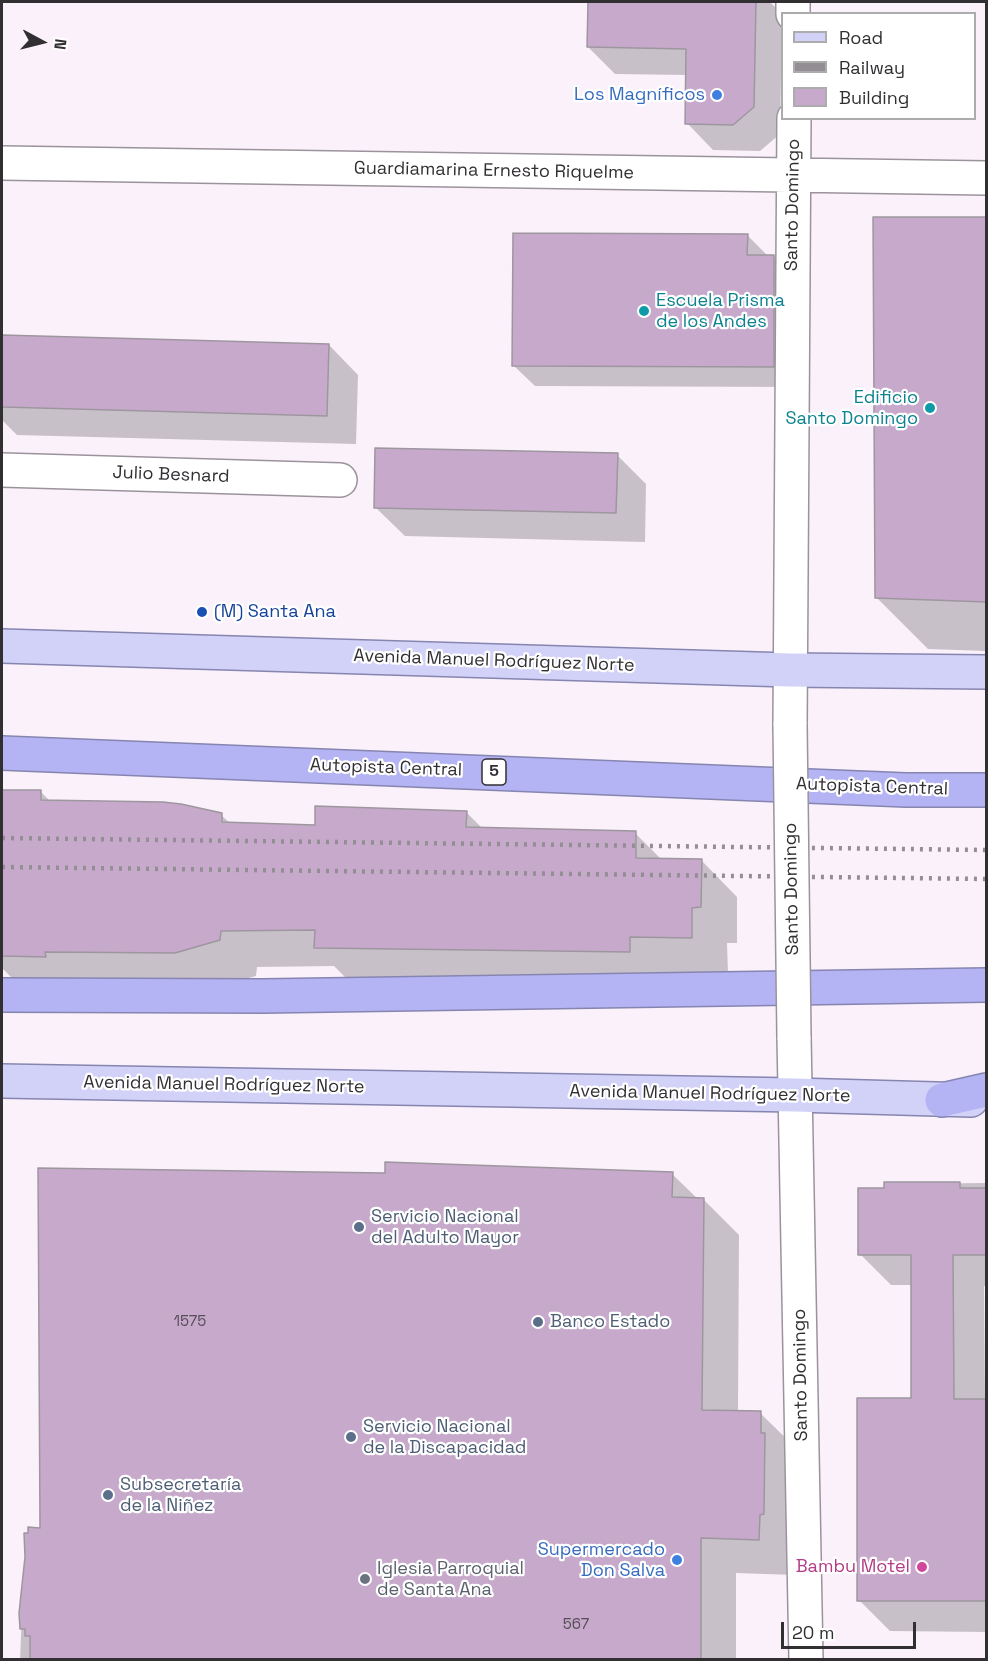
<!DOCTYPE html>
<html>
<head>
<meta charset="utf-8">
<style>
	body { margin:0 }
	#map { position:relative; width:988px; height:1661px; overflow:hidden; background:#faf1fb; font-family:"Space Grotesk",sans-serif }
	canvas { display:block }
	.frame { position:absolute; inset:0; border:3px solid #322f33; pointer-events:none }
	.legend { position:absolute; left:781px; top:12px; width:195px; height:108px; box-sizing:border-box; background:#fff; border:2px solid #adacad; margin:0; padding:8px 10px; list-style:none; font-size:18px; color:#322f33 }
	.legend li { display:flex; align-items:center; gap:12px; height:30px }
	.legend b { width:30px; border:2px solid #adacad }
	.north { position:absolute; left:12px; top:12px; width:60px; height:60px; -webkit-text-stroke:4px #fff; paint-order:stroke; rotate:97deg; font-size:16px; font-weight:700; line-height:24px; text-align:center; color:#322f33 }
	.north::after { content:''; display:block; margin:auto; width:21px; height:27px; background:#322f33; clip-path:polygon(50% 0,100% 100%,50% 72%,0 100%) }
	.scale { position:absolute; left:781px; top:1622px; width:135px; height:27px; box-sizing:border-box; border:3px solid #322f33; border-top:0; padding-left:8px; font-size:18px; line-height:21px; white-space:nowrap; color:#322f33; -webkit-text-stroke:4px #fff; paint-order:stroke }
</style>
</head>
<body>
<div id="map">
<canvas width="988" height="1661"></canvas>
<div class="frame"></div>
<ul class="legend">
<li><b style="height:8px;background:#d2d1f8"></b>Road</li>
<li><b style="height:8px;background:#938d94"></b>Railway</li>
<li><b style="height:16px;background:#c7a9cb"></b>Building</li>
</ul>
<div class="north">N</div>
<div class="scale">20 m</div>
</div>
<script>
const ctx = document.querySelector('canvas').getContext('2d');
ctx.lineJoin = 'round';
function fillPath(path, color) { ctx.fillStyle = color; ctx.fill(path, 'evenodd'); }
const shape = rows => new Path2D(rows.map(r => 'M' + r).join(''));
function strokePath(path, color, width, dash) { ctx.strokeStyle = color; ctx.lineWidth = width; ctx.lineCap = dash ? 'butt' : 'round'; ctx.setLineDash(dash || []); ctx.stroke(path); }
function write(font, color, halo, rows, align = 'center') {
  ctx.font = font + ' "Space Grotesk",sans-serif'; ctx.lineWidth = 4.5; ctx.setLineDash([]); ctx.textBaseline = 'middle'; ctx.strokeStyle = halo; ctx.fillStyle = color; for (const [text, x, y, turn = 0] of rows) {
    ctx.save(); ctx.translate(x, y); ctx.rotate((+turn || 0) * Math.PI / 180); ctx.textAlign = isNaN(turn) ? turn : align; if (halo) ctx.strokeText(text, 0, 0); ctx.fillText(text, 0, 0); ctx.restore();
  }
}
const shadow = shape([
	[589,2,770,2,782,14,780,134,760,151,713,150,687,123,687,75,615,74,588,47],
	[986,218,986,651,928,649,877,598],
	[747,235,768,256,774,256,794,277,794,387,535,386,514,366],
	[2,336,329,345,358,375,356,444,17,435,2,420],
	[617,455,646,484,645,542,405,536,375,507],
	[2,791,41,792,50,801,221,815,231,824,316,826,466,812,483,829,635,833,662,860,701,860,737,897,737,943,727,943,728,973,666,972,666,988,351,983,334,966,257,967,256,976,212,988,25,991,2,968],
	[386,1174,672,1174,698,1199,703,1199,739,1235,738,1412,760,1413,796,1448,795,1575,736,1573,736,1660,20,1660,22,1613,42,1529],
	[986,1183,986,1286,984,1286,985,1400,986,1400,986,1632,890,1631,859,1600,912,1400,913,1285,891,1285,860,1254,886,1189,885,1184]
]);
const building = shape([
	[588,2,756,2,754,107,733,125,685,124,686,49,587,47,588,2],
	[873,217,987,217,987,602,875,598,873,217],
	[513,233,748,234,747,255,774,255,774,367,512,366,513,233],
	[2,335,329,344,327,416,2,407,2,335],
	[375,448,618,453,616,513,374,508,375,448],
	[2,790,41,790,41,800,163,802,181,804,222,813,222,822,315,825,315,806,467,811,466,827,636,831,636,858,702,859,701,907,692,908,692,938,630,937,630,952,314,948,315,930,221,931,220,940,175,953,45,952,46,957,2,956,2,790],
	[385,1162,673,1172,672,1197,704,1198,702,1410,761,1411,761,1433,765,1433,764,1514,760,1515,759,1540,701,1538,701,1659,30,1659,30,1636,25,1636,25,1629,20,1629,19,1613,25,1557,24,1533,28,1533,28,1527,40,1528,38,1168,385,1173,385,1162],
	[884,1182,960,1182,960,1188,987,1188,987,1255,953,1255,954,1399,987,1399,987,1601,857,1601,857,1398,911,1398,911,1255,858,1255,858,1188,884,1188,884,1182]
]);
const minor = shape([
	[793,2,793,14],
	[2,163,986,178],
	[2,470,340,480],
	[790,725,794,118],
	[794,1037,806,1660]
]);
const major = shape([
	[2,646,789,670,986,672],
	[2,1081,795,1095,971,1100]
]);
const highway = shape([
	[2,753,906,790,986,790],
	[2,995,263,996,986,985],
	[942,1100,986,1090]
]);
const rail = shape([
	[2,838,986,850],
	[2,867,986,879]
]);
const minorBridge = shape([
	[790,725,794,1037]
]);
const markers = [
	[717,95,6,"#3f7fe0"],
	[644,311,6,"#0f9aa8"],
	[930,408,6,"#0f9aa8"],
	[202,612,6,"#1a4fb4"],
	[359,1227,6,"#5c6f8a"],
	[538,1322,6,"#5c6f8a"],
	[351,1437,6,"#5c6f8a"],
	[108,1495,6,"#5c6f8a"],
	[677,1560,6,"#3f7fe0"],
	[922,1567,6,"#d1479c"],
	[365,1579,6,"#6b7280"]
];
const numberNames = [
	["1575",190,1322],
	["567",576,1625]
];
const shields = [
	[494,772,24]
];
const shieldNames = [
	["5",494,772]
];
const shopNames = [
	["Los Magníficos",705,95],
	["Supermercado",665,1550],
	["Don Salva",665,1571]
];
const streetNames = [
	["Guardiamarina Ernesto Riquelme",494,171,1],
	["Santo Domingo",793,205,-89],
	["Julio Besnard",171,475,2],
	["Avenida Manuel Rodríguez Norte",494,661,2],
	["Autopista Central",386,768,2],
	["Autopista Central",872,787,2],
	["Santo Domingo",792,889,-91],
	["Avenida Manuel Rodríguez Norte",224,1085,1],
	["Avenida Manuel Rodríguez Norte",710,1094,1],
	["Santo Domingo",801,1375,-91]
];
const cultureNames = [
	["Escuela Prisma",656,301],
	["de los Andes",656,322],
	["Edificio",918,398,"right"],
	["Santo Domingo",918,419,"right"]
];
const transitNames = [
	["(M) Santa Ana",214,612]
];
const serviceNames = [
	["Servicio Nacional",371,1217],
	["del Adulto Mayor",371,1238],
	["Banco Estado",550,1322],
	["Servicio Nacional",363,1427],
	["de la Discapacidad",363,1448],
	["Subsecretaría",120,1485],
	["de la Niñez",120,1506]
];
const hotelNames = [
	["Bambu Motel",910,1567]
];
const worshipNames = [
	["Iglesia Parroquial",377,1569],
	["de Santa Ana",377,1590]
];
fillPath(shadow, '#0003');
fillPath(building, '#c7a9cb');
strokePath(building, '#9e969f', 1.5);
strokePath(minor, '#9b939c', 36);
strokePath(major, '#8685b0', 36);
strokePath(highway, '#8685b0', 36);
strokePath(minor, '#fff', 33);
strokePath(major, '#d2d1f8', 33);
strokePath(highway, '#b4b3f4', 33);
strokePath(rail, '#938d94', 4.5, [3, 6]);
strokePath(minorBridge, '#9b939c', 36, []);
strokePath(minorBridge, '#fff', 33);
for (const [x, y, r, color] of markers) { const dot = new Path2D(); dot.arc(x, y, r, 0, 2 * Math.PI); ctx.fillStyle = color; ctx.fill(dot); strokePath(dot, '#fff', 2); }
write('15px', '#574e59', null, numberNames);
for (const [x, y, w] of shields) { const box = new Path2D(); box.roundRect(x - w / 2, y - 13, w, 26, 4.5); ctx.fillStyle = '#fff'; ctx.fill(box); strokePath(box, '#322f33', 1.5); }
write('bold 16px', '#322f33', null, shieldNames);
write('18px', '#366cbe', '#fff', shopNames, 'right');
write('18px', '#322f33', '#fff', streetNames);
write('18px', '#0d838f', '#fff', cultureNames, 'left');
write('18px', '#164399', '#fff', transitNames, 'left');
write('18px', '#4e5e75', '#fff', serviceNames, 'left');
write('18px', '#b23c85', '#fff', hotelNames, 'right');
write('18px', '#5b616d', '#fff', worshipNames, 'left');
</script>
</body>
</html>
